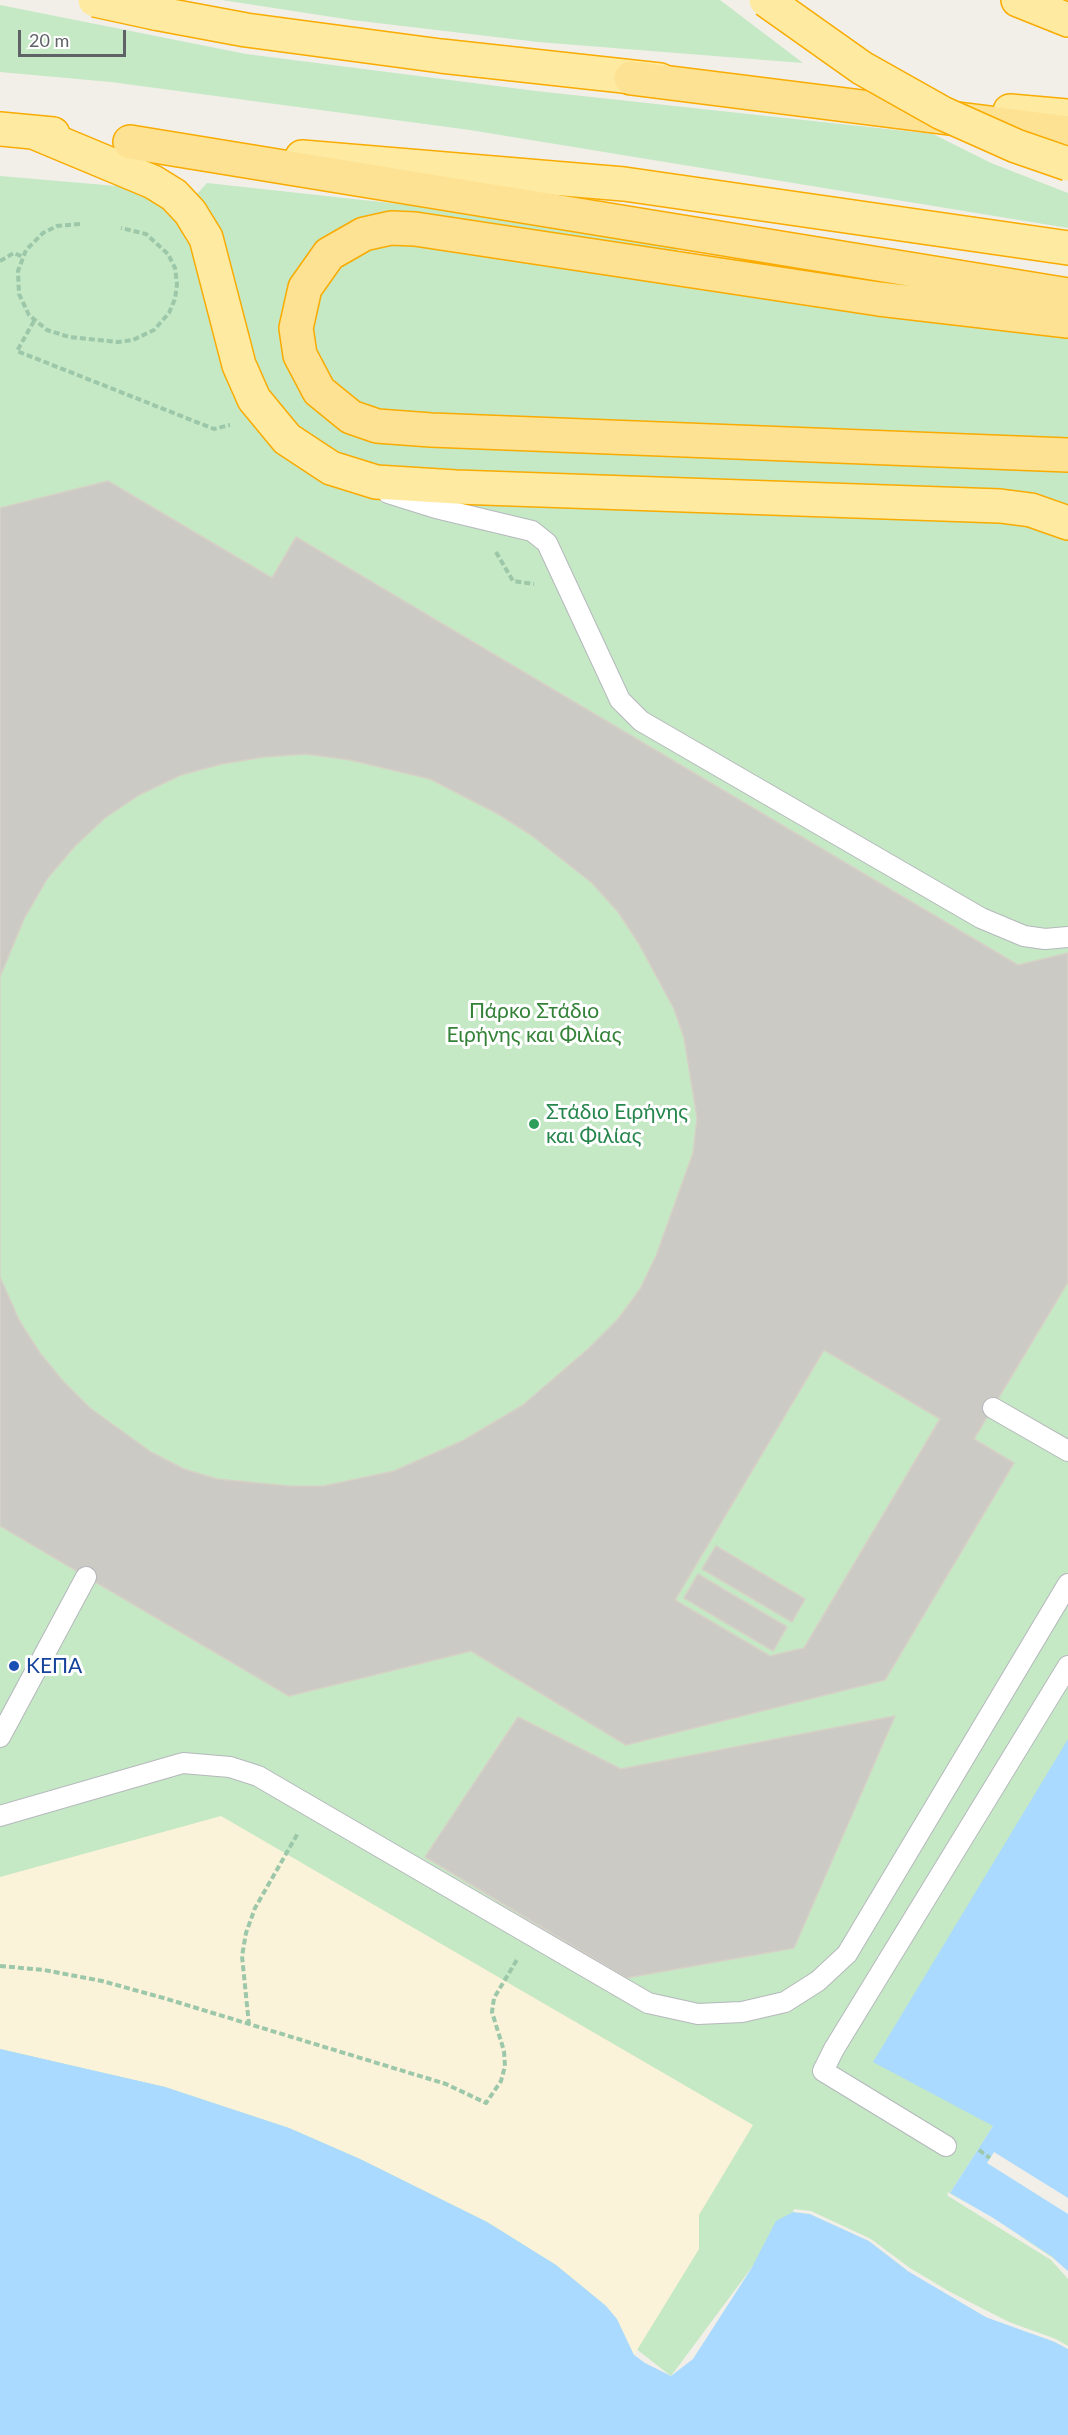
<!DOCTYPE html>
<html>
<head>
<meta charset="utf-8">
<style>
	body { margin:0 }
	#map { position:relative; width:1068px; height:2435px; overflow:hidden; background:#f1efe8; font-family:Lato,sans-serif }
	canvas { display:block }
	.scale { position:absolute; left:18px; top:30px; width:108px; height:27px; box-sizing:border-box; border:3px solid #5f6368; border-top:0; padding-left:8px; font-size:18px; line-height:21px; white-space:nowrap; color:#5f6368; -webkit-text-stroke:4px #fff; paint-order:stroke }
</style>
</head>
<body>
<div id="map">
<canvas width="1068" height="2435"></canvas>
<div class="scale">20 m</div>
</div>
<script>
const ctx = document.querySelector('canvas').getContext('2d');
ctx.lineJoin = 'round';
function fillPath(path, color) { ctx.fillStyle = color; ctx.fill(path, 'evenodd'); }
const shape = rows => new Path2D(rows.map(r => 'M' + r).join(''));
function strokePath(path, color, width, dash) { ctx.strokeStyle = color; ctx.lineWidth = width; ctx.lineCap = dash ? 'butt' : 'round'; ctx.setLineDash(dash || []); ctx.stroke(path); }
function write(font, color, halo, rows, align = 'center') {
  ctx.font = font + ' Lato,sans-serif'; ctx.lineWidth = 6; ctx.setLineDash([]); ctx.textBaseline = 'middle'; ctx.strokeStyle = halo; ctx.fillStyle = color; for (const [text, x, y, turn = 0] of rows) {
    ctx.save(); ctx.translate(x, y); ctx.rotate((+turn || 0) * Math.PI / 180); ctx.textAlign = isNaN(turn) ? turn : align; if (halo) ctx.strokeText(text, 0, 0); ctx.fillText(text, 0, 0); ctx.restore();
  }
}
const green = shape([
	[222,0,720,0,803,63,538,42,352,20],
	[0,5,246,54,536,91,933,134,991,163,1068,193,1068,228,470,130,111,82,0,72],
	[0,176,198,193,207,183,445,209,676,245,678,253,1068,303,1068,1743,993,2126,950,2193,1068,2265,1068,2352,793,2212,671,2376,626,2341,0,2056]
]);
const sand = shape([
	[221,1816,753,2125,699,2215,699,2249,634,2355,606,2306,556,2265,487,2222,360,2159,289,2128,165,2087,0,2049,0,1877]
]);
const water = shape([
	[1068,1739,1068,2276,1053,2257,993,2218,950,2193,993,2126,873,2062],
	[0,2049,165,2087,289,2128,360,2159,487,2222,556,2265,606,2306,617,2319,634,2355,645,2363,671,2376,693,2359,751,2269,776,2221,793,2212,810,2214,869,2241,908,2271,986,2317,1055,2342,1068,2349,1068,2435,0,2435]
]);
const pier = shape([
	[994,2152,1068,2198,1068,2214,987,2163],
	[947,2192,993,2218,1053,2258,1068,2271,1068,2279,1051,2260,948,2196],
	[794,2209,811,2211,871,2239,910,2268,987,2314,1056,2339,1068,2346,1068,2349,1055,2342,986,2317,908,2271,869,2241,810,2214,793,2212]
]);
const building = shape([
	[108,481,272,578,296,537,1018,965,1068,953,1068,1282,974,1439,1014,1463,885,1680,626,1745,471,1651,289,1696,0,1526,0,508,108,481],
	[824,1350,940,1419,804,1648,770,1656,675,1600,824,1350],
	[306,754,350,760,430,779,498,814,531,835,592,883,618,912,639,944,674,1009,684,1038,697,1118,693,1153,656,1256,640,1289,618,1319,588,1349,523,1405,464,1440,394,1471,324,1486,289,1486,217,1479,184,1469,151,1452,90,1408,63,1381,40,1353,19,1320,0,1277,0,977,24,919,47,879,75,846,105,818,139,795,181,775,222,764,264,757,306,754],
	[716,1546,805,1599,792,1622,702,1569,716,1546],
	[698,1574,787,1627,773,1651,684,1598,698,1574],
	[895,1716,794,1948,626,1978,425,1857,518,1717,621,1769,895,1716]
]);
const path = shape([
	[80,224,57,226,43,233,26,250,18,271,19,294,29,315,47,330,69,337,118,342,133,340,154,330,169,313,175,299,177,284,175,268,168,254,146,234,121,228],
	[0,261,14,253,23,257],
	[34,321,17,351,214,429,230,425],
	[496,552,513,581,534,584],
	[0,1966,44,1970,102,1981,167,1999,446,2084,486,2103,501,2081,505,2066,504,2051,492,2012,494,1998,518,1958],
	[249,2025,242,1956,246,1933,255,1908,298,1833],
	[979,2150,990,2158]
]);
const service = shape([
	[388,493,436,508,532,531,547,543,620,700,641,721,981,918,1024,936,1045,939,1068,937],
	[993,1408,1068,1451],
	[0,1737,86,1577],
	[0,1816,183,1763,230,1767,258,1776,648,2003,698,2014,742,2012,785,2002,818,1981,847,1954,1068,1584],
	[946,2146,823,2071,834,2049,1068,1666]
]);
const trunk = shape([
	[1018,0,1068,20],
	[155,13,246,30,441,56,660,80],
	[1010,111,1068,116],
	[0,129,53,134],
	[33,132,153,182,174,195,190,212,206,238,239,365,254,399,287,439,331,468,376,482,456,487,1000,506,1031,510,1068,523],
	[302,157,624,184,1068,248]
]);
const motorway = shape([
	[631,78,1068,133],
	[130,142,1068,295],
	[1068,321,879,299,415,229,391,228,364,234,329,254,305,288,296,328,300,355,319,391,351,417,377,426,431,430,1068,455]
]);
const trunkBridge = shape([
	[95,0,155,13],
	[766,0,862,68,942,113,1016,146,1068,164]
]);
const markers = [
	[534,1124,6,"#2e9e5b"],
	[14,1666,6,"#1a4fb4"]
];
const parkNames = [
	["Πάρκο Στάδιο",534,1011],
	["Ειρήνης και Φιλίας",534,1035]
];
const leisureNames = [
	["Στάδιο Ειρήνης",546,1112],
	["και Φιλίας",546,1136]
];
const transitNames = [
	["ΚΕΠΑ",26,1666]
];
fillPath(green, '#c5e8c5');
fillPath(sand, '#fbf3d9');
fillPath(water, '#aadaff');
fillPath(pier, '#f1efe8');
fillPath(building, '#cccac5');
strokePath(building, '#d6d1c6', 1.5);
strokePath(service, '#b5b8bc', 22);
strokePath(trunk, '#f9ab00', 36);
strokePath(motorway, '#f9ab00', 36);
strokePath(path, '#9cc7a9', 4, [6, 3]);
strokePath(service, '#fff', 20);
strokePath(trunk, '#feeaa1', 33);
strokePath(motorway, '#fde293', 33);
strokePath(trunkBridge, '#f9ab00', 36, []);
strokePath(trunkBridge, '#feeaa1', 33);
for (const [x, y, r, color] of markers) { const dot = new Path2D(); dot.arc(x, y, r, 0, 2 * Math.PI); ctx.fillStyle = color; ctx.fill(dot); strokePath(dot, '#fff', 2); }
write('21px', '#348238', '#fff', parkNames);
write('21px', '#27864d', '#fff', leisureNames, 'left');
write('21px', '#164399', '#fff', transitNames, 'left');
</script>
</body>
</html>
